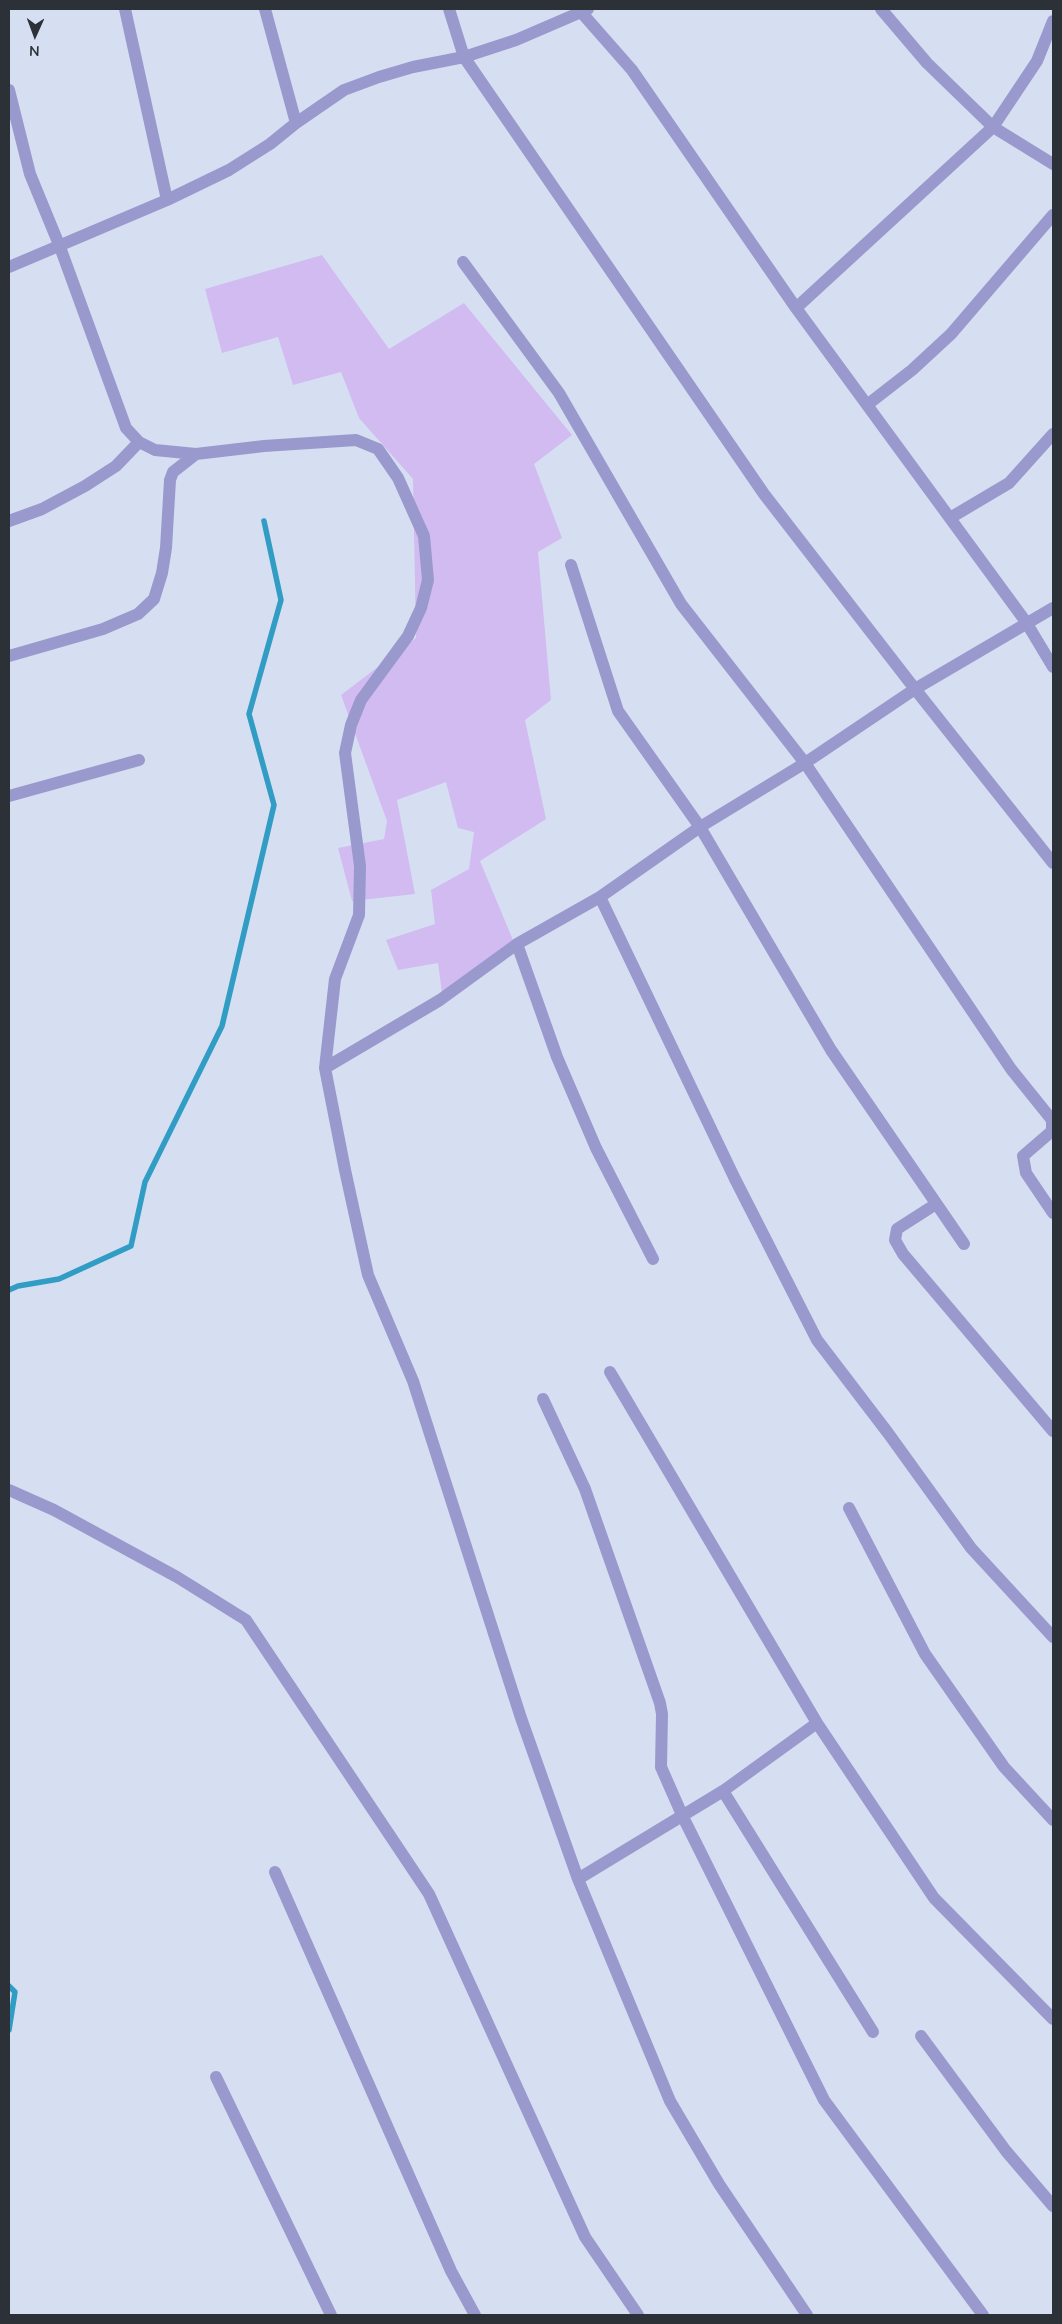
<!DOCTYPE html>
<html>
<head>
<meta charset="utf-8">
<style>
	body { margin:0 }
	#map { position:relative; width:1062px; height:2324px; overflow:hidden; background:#d6dff2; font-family:"Nunito Sans",sans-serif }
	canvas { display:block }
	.frame { position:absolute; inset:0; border:10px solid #2c3037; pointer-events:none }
	.north { position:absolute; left:10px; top:10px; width:50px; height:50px; -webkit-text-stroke:4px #d6dff2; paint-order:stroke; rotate:182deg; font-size:14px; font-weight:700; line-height:20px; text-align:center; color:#2c3037 }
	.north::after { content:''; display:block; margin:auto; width:18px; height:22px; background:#2c3037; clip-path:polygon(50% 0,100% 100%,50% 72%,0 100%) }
</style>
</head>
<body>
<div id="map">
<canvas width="1062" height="2324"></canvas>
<div class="frame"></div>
<div class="north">N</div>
</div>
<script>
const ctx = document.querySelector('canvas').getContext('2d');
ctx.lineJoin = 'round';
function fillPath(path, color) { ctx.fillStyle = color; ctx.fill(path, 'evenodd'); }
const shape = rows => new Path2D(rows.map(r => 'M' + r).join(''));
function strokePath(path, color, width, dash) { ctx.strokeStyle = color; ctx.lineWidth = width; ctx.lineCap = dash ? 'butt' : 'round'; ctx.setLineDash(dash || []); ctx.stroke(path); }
const green = shape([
	[322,255,389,349,464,303,572,435,534,464,562,538,538,552,551,700,525,720,546,819,480,861,513,940,442,993,438,963,398,970,386,940,435,924,431,890,469,869,474,832,458,828,446,782,397,800,415,894,352,901,338,848,384,839,387,821,341,695,416,638,413,479,359,418,341,372,293,385,278,337,222,353,205,289]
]);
const stream = shape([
	[9,1290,18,1286,59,1279,131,1246,145,1182,222,1026,274,805,249,714,281,600,264,521],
	[9,1986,15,1992,9,2030]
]);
const minor = shape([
	[125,9,167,200],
	[265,9,296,123],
	[449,9,464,57,764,494,915,689,1053,863],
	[881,9,927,63,993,127,1053,164],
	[581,12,632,70,796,308,1026,622,1053,667],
	[9,90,30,174,60,247,126,428,139,442,155,450,196,454,264,446,356,440,378,449,398,478,424,536,428,580,421,608,408,636,361,700,351,725,345,753,360,866,359,915,335,979,325,1068,345,1170,368,1275,413,1381,521,1718,578,1879,670,2101,719,2184,807,2315],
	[463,262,559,393,681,604,805,763,1011,1069,1052,1120,1052,1131,1023,1156,1026,1173,1053,1213],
	[9,267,167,200,229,170,270,144,296,123,344,90,379,77,413,67,464,57,516,40,588,9],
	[796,308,993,127,1037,61,1053,21],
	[867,405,912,370,951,334,1053,215],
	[950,518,1009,483,1053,434],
	[9,521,42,509,85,486,116,466,139,442],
	[571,565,618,711,700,827,831,1050,964,1244],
	[9,656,103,629,138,614,154,599,162,573,166,548,170,480,173,472,196,454],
	[9,796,139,760],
	[600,897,735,1179,817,1340,888,1433,971,1548,1053,1637],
	[517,944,557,1057,596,1148,653,1259],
	[325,1068,440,1000,517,944,600,897,700,827,805,763,915,689,1053,608],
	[936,1204,897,1229,895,1240,903,1254,1053,1431],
	[610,1372,817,1723,934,1898,1053,2019],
	[543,1399,585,1489,660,1703,662,1714,661,1767,683,1817,824,2100,983,2315],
	[9,1490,54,1510,177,1577,246,1620,429,1894,585,2237,638,2315],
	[849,1508,925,1654,1004,1767,1053,1820],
	[723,1791,873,2032],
	[275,1872,451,2271,475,2315],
	[578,1879,723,1791,817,1723],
	[921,2036,1006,2151,1053,2206],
	[216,2077,331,2315]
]);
fillPath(green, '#d2bbf1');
strokePath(stream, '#319dc4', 5.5);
strokePath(minor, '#9a99ce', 12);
</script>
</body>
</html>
